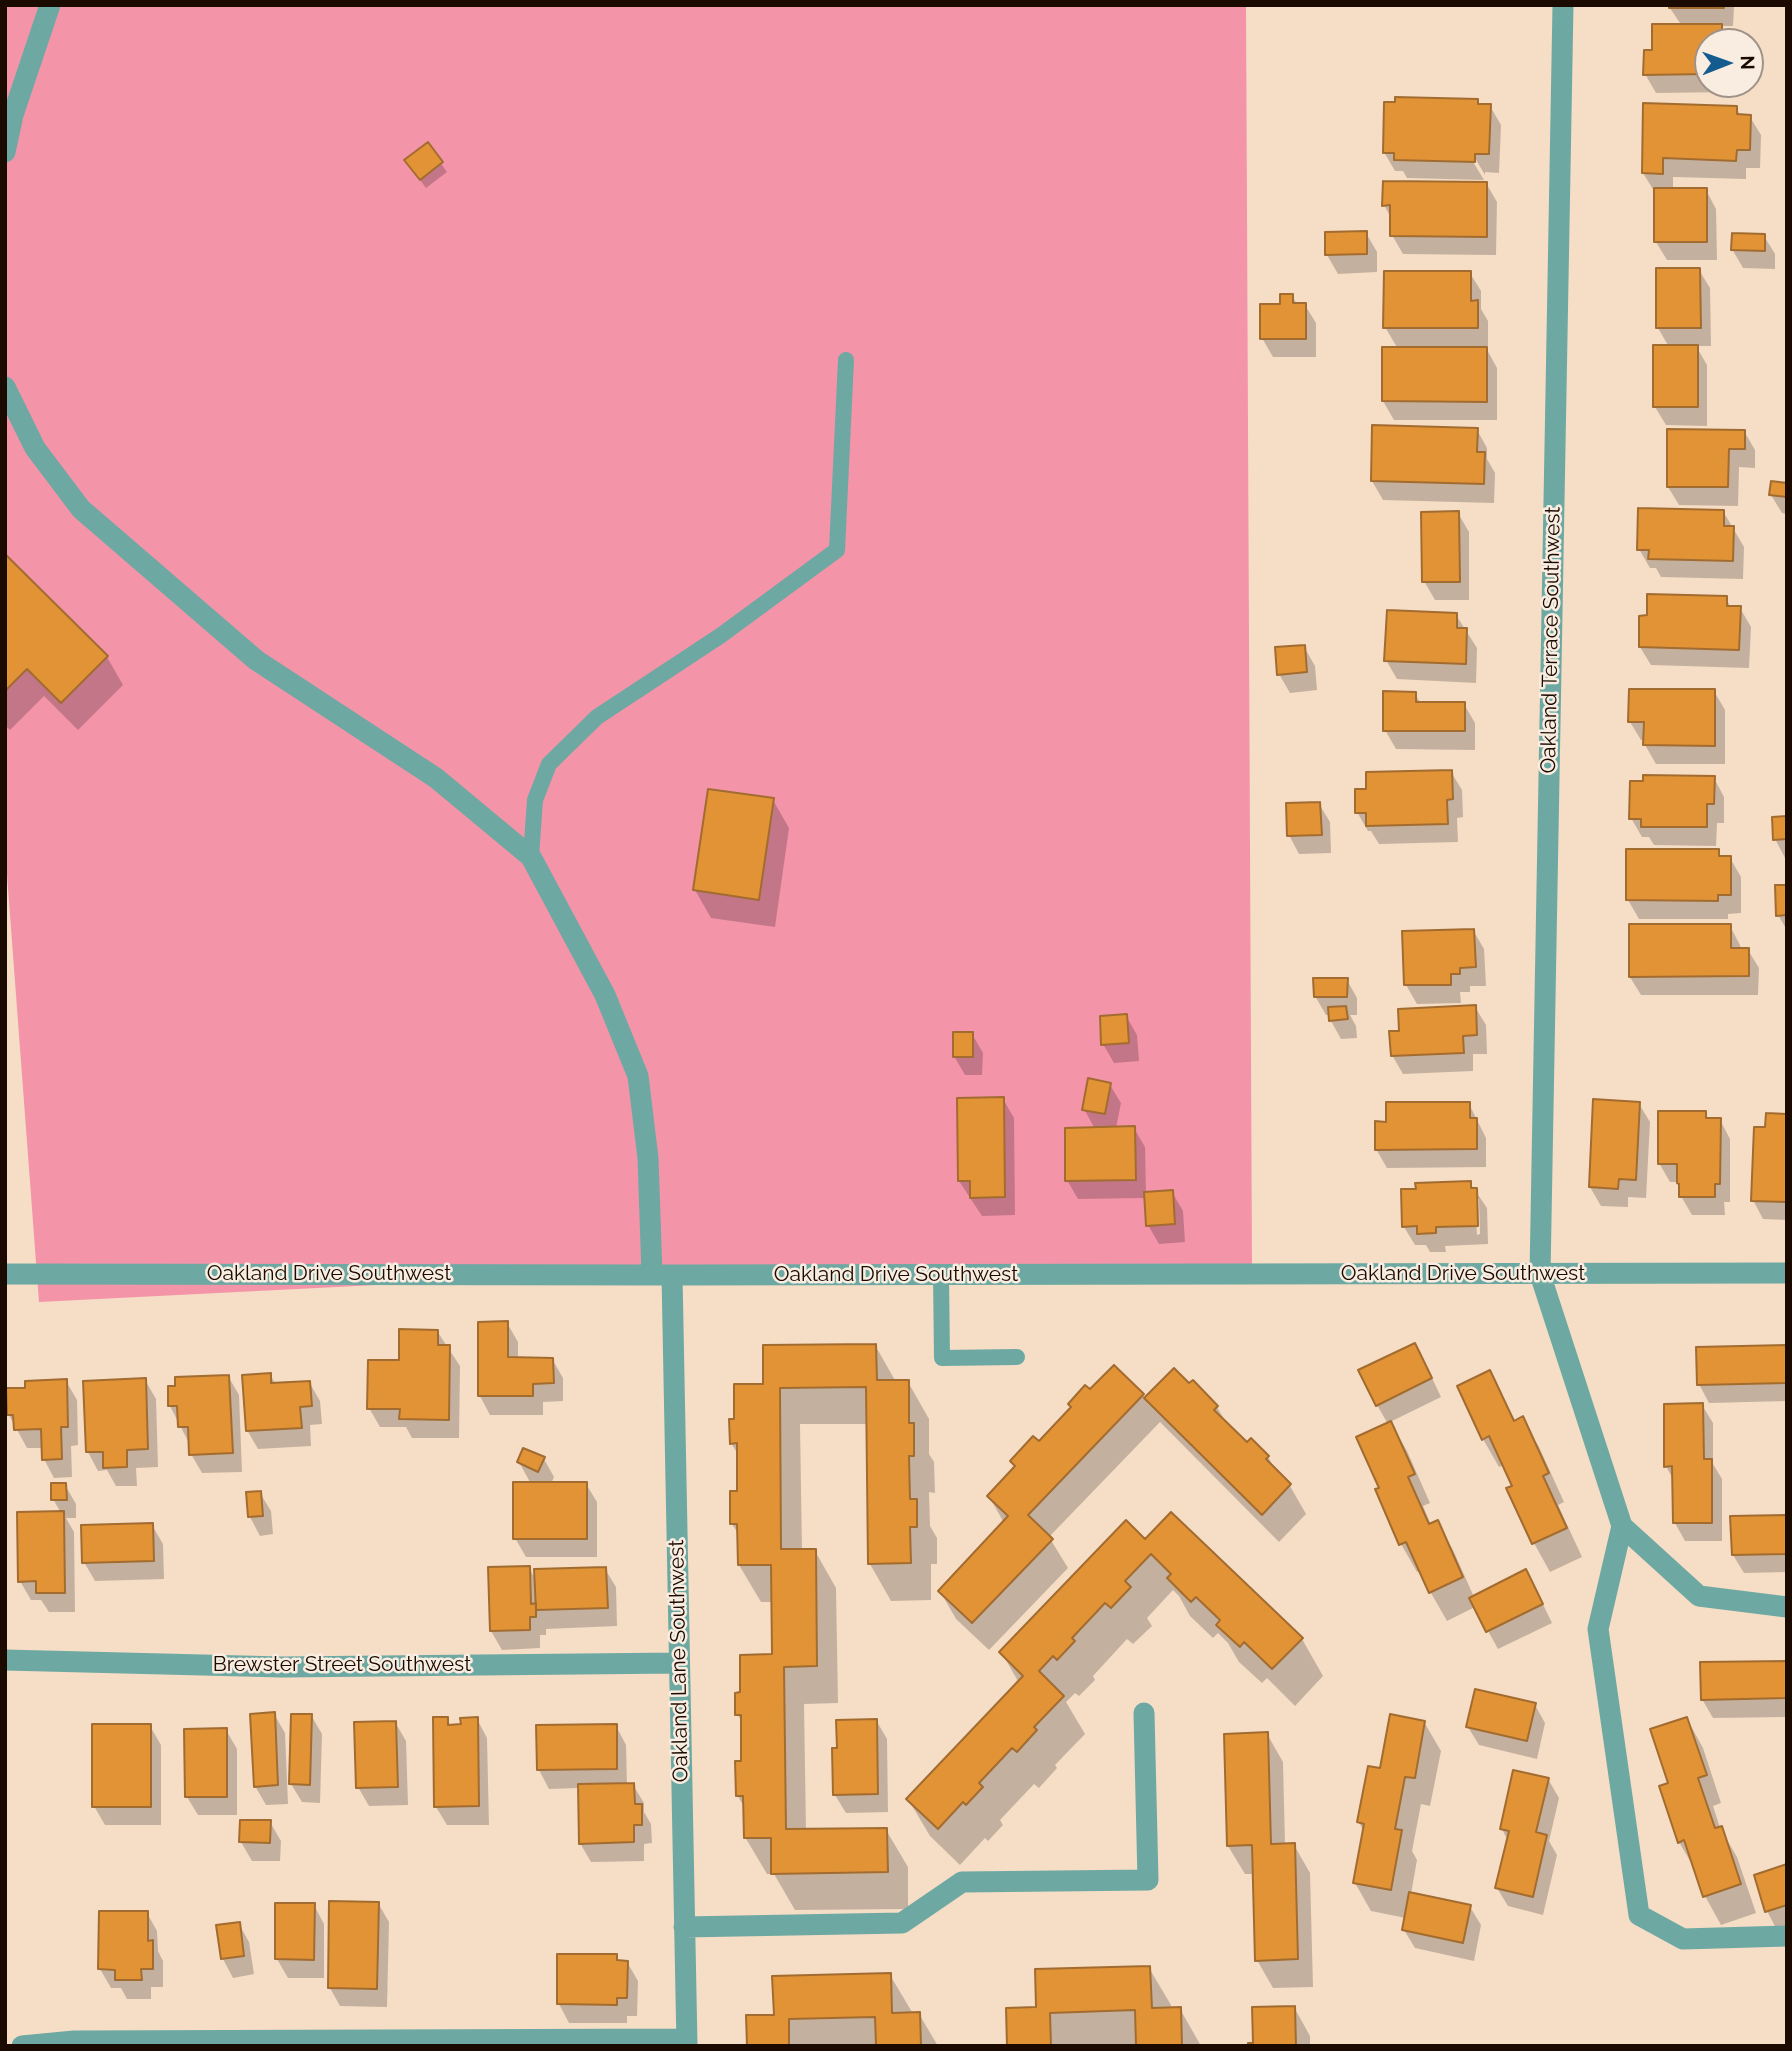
<!DOCTYPE html>
<html>
<head>
<meta charset="utf-8">
<style>
	body { margin:0 }
	#map { position:relative; width:1792px; height:2051px; overflow:hidden; background:#f6ddc6; font-family:Raleway,sans-serif }
	canvas { display:block }
	.frame { position:absolute; inset:0; border:7px solid #1a0a00; pointer-events:none }
	.north { position:absolute; left:1694px; top:28px; width:70px; height:70px; box-sizing:border-box; background:#f9ede1; border:2px solid #a09287; border-radius:50%; rotate:89deg; font-size:19px; font-weight:700; line-height:28px; text-align:center; color:#1a0a00 }
	.north::after { content:''; display:block; margin:auto; width:24px; height:32px; background:#145c90; clip-path:polygon(50% 0,100% 100%,50% 72%,0 100%) }
</style>
</head>
<body>
<div id="map">
<canvas width="1792" height="2051"></canvas>
<div class="frame"></div>
<div class="north">N</div>
</div>
<script>
const ctx = document.querySelector('canvas').getContext('2d');
ctx.lineJoin = 'round';
function fillPath(path, color) { ctx.fillStyle = color; ctx.fill(path, 'evenodd'); }
const shape = rows => new Path2D(rows.map(r => 'M' + r).join(''));
function strokePath(path, color, width, dash) { ctx.strokeStyle = color; ctx.lineWidth = width; ctx.lineCap = dash ? 'butt' : 'round'; ctx.setLineDash(dash || []); ctx.stroke(path); }
function write(font, color, halo, rows, align = 'center') {
  ctx.font = font + ' Raleway,sans-serif'; ctx.lineWidth = 5; ctx.setLineDash([]); ctx.textBaseline = 'middle'; ctx.strokeStyle = halo; ctx.fillStyle = color; for (const [text, x, y, turn = 0] of rows) {
    ctx.save(); ctx.translate(x, y); ctx.rotate((+turn || 0) * Math.PI / 180); ctx.textAlign = isNaN(turn) ? turn : align; if (halo) ctx.strokeText(text, 0, 0); ctx.fillText(text, 0, 0); ctx.restore();
  }
}
const green = shape([
	[5,5,1246,5,1252,1267,694,1269,39,1302,5,848]
]);
const shadow = shape([
	[1668,5,1745,5,1745,7,1734,7,1733,26,1721,26,1730,42,1708,42,1708,84,1732,84,1732,92,1656,93,1645,74,1654,52,1682,26],
	[1477,100,1480,106,1490,106,1501,125,1499,173,1485,172,1485,175,1472,153,1469,155,1484,180,1407,178,1403,171,1395,171,1384,152],
	[1645,105,1736,108,1741,116,1750,117,1761,135,1760,168,1746,168,1746,179,1673,177,1673,190,1706,190,1716,209,1717,260,1667,260,1656,242,1654,191,1643,173],
	[427,144,447,172,426,188,412,169],
	[1486,183,1497,202,1496,255,1403,254,1392,235,1392,220,1384,205],
	[1366,233,1377,252,1377,272,1338,274,1327,255],
	[1764,236,1775,254,1775,269,1743,268,1732,249],
	[1699,270,1710,288,1711,346,1696,346,1707,365,1707,426,1666,425,1655,407,1669,347,1658,328],
	[1470,273,1481,291,1481,309,1488,321,1488,346,1485,346,1497,368,1497,420,1394,420,1383,401,1384,349,1398,349,1385,327],
	[1292,296,1297,304,1305,305,1316,323,1316,357,1273,357,1262,338,1282,306],
	[1477,430,1487,448,1487,459,1495,473,1494,503,1383,500,1372,481],
	[1744,431,1755,450,1755,468,1739,467,1738,506,1679,505,1668,487],
	[1787,484,1787,514,1782,513,1771,495],
	[1723,511,1744,547,1743,579,1661,577,1656,568,1650,568,1639,549],
	[1458,513,1469,532,1469,600,1435,600,1424,581],
	[5,556,107,657,123,685,78,730,44,696,10,730,5,725],
	[1726,598,1731,608,1740,608,1751,627,1749,668,1651,665,1640,647],
	[1456,615,1477,648,1476,683,1397,679,1386,660],
	[1304,647,1315,666,1317,690,1290,693,1279,674],
	[1714,691,1725,710,1725,764,1656,764,1645,745,1645,740,1641,740,1630,722],
	[1415,694,1421,704,1464,704,1475,723,1475,750,1396,749,1385,730],
	[1451,772,1462,790,1463,817,1457,818,1458,842,1379,844,1371,831,1368,831,1357,812],
	[1714,778,1724,797,1724,823,1717,823,1716,846,1654,845,1649,837,1642,837,1631,818],
	[773,800,789,828,775,927,711,918,695,890],
	[1319,804,1330,822,1331,853,1299,854,1289,835],
	[1787,818,1787,858,1785,858,1775,839],
	[1718,851,1722,858,1730,858,1741,877,1741,913,1728,914,1728,919,1639,919,1628,900],
	[1787,887,1787,930,1778,915],
	[1730,926,1740,945,1741,950,1748,950,1759,968,1758,995,1641,995,1630,977],
	[1473,930,1484,949,1486,986,1470,986,1470,992,1460,992,1461,1003,1417,1004,1406,985],
	[1347,980,1357,998,1357,1015,1350,1015,1356,1026,1357,1038,1341,1039,1331,1021,1330,1015,1326,1015,1315,996],
	[1475,1007,1486,1025,1487,1054,1473,1054,1473,1071,1403,1074,1392,1055,1400,1032],
	[1126,1016,1137,1035,1139,1061,1114,1063,1103,1044],
	[972,1034,983,1053,982,1075,965,1075,954,1056],
	[1110,1085,1121,1103,1116,1128,1134,1128,1145,1147,1146,1194,1172,1192,1183,1211,1185,1242,1159,1244,1148,1225,1146,1198,1078,1199,1067,1180,1095,1129,1084,1109],
	[1003,1099,1014,1118,1015,1215,982,1216,959,1181],
	[1469,1104,1486,1138,1486,1167,1387,1168,1376,1149,1388,1123],
	[1639,1104,1650,1122,1646,1198,1628,1197,1628,1207,1601,1206,1590,1187],
	[1705,1113,1709,1120,1720,1120,1730,1139,1730,1202,1724,1202,1725,1215,1692,1215,1681,1196,1681,1187,1678,1182,1670,1182,1659,1163],
	[1787,1116,1787,1220,1763,1219,1753,1200,1767,1129],
	[1470,1183,1487,1208,1488,1244,1445,1246,1446,1252,1430,1252,1426,1245,1415,1245,1404,1227],
	[1475,1199,1479,1199,1480,1234,1477,1235],
	[507,1323,518,1342,518,1359,552,1359,563,1378,563,1401,543,1402,543,1415,490,1415,480,1396],
	[437,1331,460,1366,459,1438,412,1438,406,1427,380,1427,369,1408,401,1362],
	[875,1345,896,1382,908,1382,929,1419,929,1454,934,1462,935,1493,929,1492,930,1526,937,1538,937,1564,931,1564,931,1600,891,1601,870,1564,868,1424,800,1424,802,1551,815,1551,836,1588,838,1703,804,1704,806,1831,886,1830,908,1867,908,1909,795,1910,774,1874,767,1874,745,1837,745,1808,737,1795,743,1763,743,1723,737,1714,742,1694,774,1656,773,1602,761,1602,739,1565,739,1535,732,1524,739,1493,739,1456,731,1443,736,1421,765,1386],
	[1787,1347,1787,1401,1709,1403,1699,1384],
	[1425,1363,1441,1397,1390,1422,1407,1451,1430,1503,1423,1506,1431,1525,1437,1522,1453,1550,1474,1597,1536,1590,1552,1623,1498,1649,1475,1607,1447,1621,1431,1593,1421,1570,1417,1572,1401,1544,1381,1489,1388,1424,1377,1405],
	[1489,1373,1516,1422,1522,1419,1539,1447,1564,1502,1558,1505,1582,1557,1550,1572,1534,1543,1508,1489,1514,1486,1504,1465,1499,1467,1483,1439],
	[270,1375,276,1384,309,1382,320,1401,322,1424,310,1425,311,1446,258,1449,247,1430],
	[228,1376,239,1395,242,1472,202,1473,191,1454,190,1445,170,1406],
	[145,1380,156,1399,158,1467,136,1468,137,1486,116,1486,107,1470,98,1471,88,1452],
	[66,1381,77,1400,78,1445,71,1446,72,1477,54,1478,44,1459,43,1448,27,1448,9,1415,27,1390],
	[1090,1391,1143,1395,1145,1399,1217,1407,1228,1426,1247,1445,1251,1441,1268,1457,1277,1473,1290,1486,1306,1514,1279,1542,1160,1422,1049,1537,1068,1568,989,1650,956,1619,940,1591,1004,1523,989,1496,1016,1468,1012,1462,1039,1444],
	[1702,1405,1713,1423,1713,1464,1722,1479,1722,1541,1685,1541,1675,1523,1674,1481,1666,1466],
	[544,1459,554,1477,551,1484,586,1484,597,1502,597,1557,526,1557,515,1538,531,1484,519,1462],
	[65,1485,76,1504,76,1518,66,1518,74,1532,75,1612,49,1612,41,1600,31,1600,20,1581,61,1513,53,1499],
	[260,1493,271,1511,273,1534,260,1536,250,1517,248,1494],
	[1787,1516,1787,1572,1744,1573,1733,1555],
	[152,1525,163,1544,164,1579,95,1581,84,1562],
	[1145,1542,1302,1639,1323,1676,1295,1706,1267,1678,1262,1683,1239,1662,1228,1643,1218,1633,1213,1638,1190,1616,1179,1596,1173,1590,1147,1618,1152,1626,1133,1644,1127,1639,1093,1676,1095,1680,1079,1696,1075,1693,1066,1702,1085,1734,1055,1765,1057,1768,1039,1788,1034,1784,1000,1820,1003,1825,988,1841,985,1838,960,1865,930,1836,908,1799,1019,1683,1002,1653],
	[529,1568,537,1582,605,1569,616,1587,617,1626,546,1629,546,1635,540,1635,540,1648,502,1650,491,1631],
	[1787,1663,1787,1717,1713,1718,1702,1699],
	[1535,1705,1545,1723,1537,1759,1479,1745,1468,1727],
	[274,1714,285,1733,288,1804,266,1805,255,1786],
	[311,1715,322,1734,320,1803,302,1802,291,1784],
	[447,1719,451,1726,462,1726,477,1719,487,1738,489,1825,447,1825,436,1807],
	[1687,1719,1703,1748,1721,1803,1713,1806,1720,1828,1737,1857,1756,1913,1721,1925,1705,1896,1696,1871,1679,1842,1670,1784],
	[876,1720,887,1739,888,1812,846,1813,835,1795,839,1750],
	[395,1722,406,1741,408,1805,369,1806,358,1787],
	[1424,1722,1441,1751,1430,1806,1421,1804,1412,1851,1417,1860,1411,1894,1470,1907,1481,1925,1474,1961,1415,1948,1404,1930,1406,1918,1371,1911,1355,1883,1364,1832,1359,1822,1381,1770],
	[150,1726,161,1745,161,1825,105,1825,94,1806],
	[616,1726,626,1745,627,1785,633,1785,644,1803,644,1812,651,1824,652,1843,644,1844,644,1861,591,1862,580,1843,579,1788,549,1789,539,1770],
	[226,1730,237,1749,237,1815,198,1815,187,1797],
	[1267,1734,1283,1762,1285,1845,1294,1845,1310,1873,1313,1987,1273,1988,1257,1960,1255,1874,1245,1874,1228,1846],
	[1548,1779,1559,1798,1549,1841,1557,1855,1543,1915,1508,1906,1497,1888,1508,1841,1502,1829],
	[270,1822,281,1841,280,1861,252,1861,241,1842],
	[1787,1866,1787,1927,1777,1930,1767,1911],
	[378,1903,389,1922,387,2007,340,2006,330,1988],
	[314,1905,324,1924,324,1978,288,1978,277,1959],
	[147,1913,157,1931,158,1951,163,1961,163,1987,151,1987,151,1999,127,1999,121,1988,111,1988,100,1969],
	[239,1924,249,1942,254,1974,233,1978,223,1959,218,1927],
	[616,1956,619,1962,627,1962,638,1981,637,2016,627,2016,627,2023,569,2023,559,2004],
	[1149,1968,1171,2005,1171,2009,1180,2009,1201,2046,1009,2046,1038,2009],
	[890,1975,912,2012,919,2014,938,2046,749,2046,776,2016],
	[1294,2007,1310,2036,1310,2046,1250,2046,1255,2045]
]);
const building = shape([
	[1669,5,1724,5,1724,8,1669,8,1669,5],
	[1652,24,1722,24,1722,42,1708,42,1708,74,1643,75,1644,50,1652,50,1652,24],
	[1395,97,1478,99,1478,104,1491,104,1489,154,1475,154,1475,162,1394,160,1394,153,1383,153,1384,102,1395,102,1395,97],
	[1643,103,1737,106,1737,114,1751,115,1750,150,1737,150,1736,161,1663,158,1663,174,1642,173,1643,103],
	[428,142,443,162,420,180,404,160,428,142],
	[1383,181,1487,182,1487,237,1390,236,1390,205,1382,206,1383,181],
	[1654,188,1707,188,1707,242,1654,242,1654,188],
	[1367,231,1367,254,1325,255,1325,232,1367,231],
	[1732,233,1765,234,1765,251,1731,250,1732,233],
	[1656,268,1700,268,1701,328,1656,328,1656,268],
	[1384,271,1471,271,1471,301,1478,300,1478,328,1383,328,1384,271],
	[1280,294,1293,294,1293,303,1306,303,1306,339,1260,339,1260,304,1280,304,1280,294],
	[1653,345,1698,345,1698,407,1653,407,1653,345],
	[1382,347,1487,347,1487,402,1382,401,1382,347],
	[1372,425,1478,428,1477,452,1485,452,1484,484,1371,481,1372,425],
	[1667,429,1745,430,1745,449,1729,449,1728,487,1667,487,1667,429],
	[1771,481,1787,483,1787,497,1769,495,1771,481],
	[1638,508,1724,510,1724,526,1734,526,1733,561,1648,559,1649,550,1637,550,1638,508],
	[1459,511,1460,582,1422,582,1421,512,1459,511],
	[5,554,108,656,61,703,27,669,5,691,5,554],
	[1647,594,1727,596,1727,606,1741,606,1739,650,1639,647,1639,616,1647,615,1647,594],
	[1387,610,1457,613,1457,628,1467,628,1466,664,1384,661,1387,610],
	[1305,645,1307,672,1277,675,1275,647,1305,645],
	[1629,689,1715,689,1715,746,1643,745,1644,722,1628,722,1629,689],
	[1383,691,1416,692,1416,702,1465,702,1465,731,1383,731,1383,691],
	[1452,770,1453,799,1447,800,1448,824,1366,826,1366,813,1355,813,1355,789,1366,789,1366,772,1452,770],
	[1643,775,1715,776,1714,804,1707,804,1707,827,1641,827,1641,819,1629,819,1630,781,1643,781,1643,775],
	[708,789,774,798,759,900,693,890,708,789],
	[1320,802,1322,835,1287,836,1286,803,1320,802],
	[1787,816,1787,839,1773,840,1772,817,1787,816],
	[1626,849,1719,849,1719,856,1731,856,1731,895,1718,895,1718,901,1626,900,1626,849],
	[1775,885,1787,885,1787,915,1776,916,1775,885],
	[1629,924,1731,924,1731,948,1749,948,1749,976,1629,977,1629,924],
	[1474,929,1476,967,1460,968,1460,974,1451,974,1451,985,1404,985,1402,931,1474,929],
	[1313,978,1348,978,1347,997,1314,997,1313,978],
	[1476,1005,1477,1035,1463,1036,1464,1053,1391,1056,1389,1031,1399,1031,1398,1009,1476,1005],
	[1346,1006,1348,1019,1329,1021,1328,1007,1346,1006],
	[1127,1014,1129,1043,1101,1045,1100,1016,1127,1014],
	[953,1032,973,1032,973,1057,953,1057,953,1032],
	[1088,1078,1111,1083,1105,1114,1082,1110,1088,1078],
	[1004,1097,1005,1197,970,1198,970,1181,958,1181,957,1098,1004,1097],
	[1593,1099,1640,1102,1636,1180,1619,1179,1618,1189,1589,1187,1593,1099],
	[1386,1102,1470,1102,1470,1118,1477,1118,1477,1149,1375,1150,1375,1121,1386,1122,1386,1102],
	[1658,1111,1706,1111,1706,1118,1721,1118,1720,1184,1715,1184,1715,1197,1679,1197,1679,1184,1677,1183,1677,1164,1658,1164,1658,1111],
	[1766,1113,1787,1114,1786,1202,1751,1201,1754,1127,1765,1127,1766,1113],
	[1135,1126,1136,1180,1065,1181,1065,1128,1135,1126],
	[1471,1181,1471,1188,1477,1188,1478,1226,1436,1227,1436,1233,1417,1234,1417,1226,1402,1227,1401,1189,1416,1189,1415,1183,1471,1181],
	[1173,1190,1175,1224,1146,1226,1144,1192,1173,1190],
	[508,1321,508,1357,553,1358,554,1383,533,1384,533,1396,478,1396,478,1322,508,1321],
	[399,1329,438,1330,438,1345,450,1345,449,1420,399,1419,400,1409,367,1409,368,1360,399,1360,399,1329],
	[1415,1343,1432,1378,1376,1406,1358,1370,1415,1343],
	[876,1344,877,1380,909,1380,909,1423,914,1423,914,1456,909,1456,910,1499,917,1499,917,1527,910,1527,911,1563,868,1564,866,1387,780,1388,781,1549,816,1549,817,1666,784,1667,786,1829,887,1828,888,1872,771,1874,771,1838,744,1838,743,1796,736,1796,735,1761,741,1761,741,1715,735,1715,735,1693,740,1692,740,1655,772,1654,771,1565,738,1565,737,1524,730,1524,730,1491,737,1491,737,1443,730,1444,729,1419,734,1419,734,1384,763,1384,763,1345,876,1344],
	[1787,1345,1787,1383,1697,1385,1696,1347,1787,1345],
	[1114,1365,1144,1394,1028,1515,1053,1539,972,1623,938,1591,1008,1516,987,1496,1015,1466,1010,1461,1033,1436,1039,1441,1071,1407,1068,1404,1085,1385,1090,1389,1114,1365],
	[1174,1368,1189,1383,1193,1380,1218,1406,1214,1410,1247,1442,1251,1438,1269,1456,1266,1459,1291,1484,1262,1515,1144,1398,1174,1368],
	[1490,1370,1514,1421,1523,1416,1549,1473,1543,1476,1567,1528,1532,1544,1506,1488,1512,1486,1489,1436,1482,1440,1457,1386,1490,1370],
	[271,1373,271,1383,310,1381,312,1406,300,1407,302,1428,246,1431,242,1375,271,1373],
	[229,1375,233,1453,189,1455,188,1427,178,1427,177,1406,168,1406,168,1386,175,1386,175,1377,229,1375],
	[146,1378,148,1449,127,1450,127,1467,103,1468,103,1452,86,1452,83,1381,146,1378],
	[67,1379,68,1427,61,1427,62,1459,42,1460,41,1429,14,1430,13,1415,7,1415,6,1388,25,1388,25,1381,67,1379],
	[1703,1403,1704,1459,1712,1459,1712,1523,1673,1523,1672,1466,1664,1467,1664,1404,1703,1403],
	[1391,1421,1415,1474,1408,1477,1429,1524,1438,1520,1463,1577,1429,1593,1406,1542,1399,1545,1375,1489,1379,1488,1356,1437,1391,1421],
	[523,1448,545,1457,538,1472,517,1462,523,1448],
	[513,1482,587,1482,587,1539,513,1539,513,1482],
	[51,1483,66,1483,67,1500,51,1500,51,1483],
	[261,1491,263,1516,248,1517,246,1492,261,1491],
	[64,1511,65,1593,36,1593,36,1581,18,1582,17,1512,64,1511],
	[1171,1512,1303,1638,1272,1669,1244,1642,1240,1647,1216,1625,1220,1620,1196,1597,1191,1602,1167,1578,1171,1574,1151,1554,1125,1581,1131,1587,1111,1608,1105,1603,1072,1638,1075,1641,1057,1660,1053,1656,1039,1671,1064,1696,1034,1727,1037,1730,1017,1752,1012,1748,979,1783,983,1787,966,1805,963,1802,938,1829,906,1799,1023,1676,999,1652,1126,1520,1145,1539,1171,1512],
	[1787,1515,1787,1554,1732,1555,1730,1516,1787,1515],
	[153,1523,154,1561,82,1563,81,1525,153,1523],
	[530,1566,531,1604,536,1603,536,1617,530,1617,530,1630,490,1631,488,1567,530,1566],
	[606,1567,608,1608,536,1610,534,1569,606,1567],
	[1526,1569,1543,1604,1486,1632,1469,1598,1526,1569],
	[1787,1661,1787,1698,1701,1700,1700,1662,1787,1661],
	[1475,1689,1536,1703,1527,1741,1466,1727,1475,1689],
	[275,1712,278,1785,254,1787,250,1714,275,1712],
	[291,1714,312,1714,310,1785,289,1784,291,1714],
	[1390,1714,1425,1721,1415,1778,1405,1777,1395,1829,1402,1830,1391,1890,1353,1883,1364,1824,1357,1822,1368,1766,1380,1768,1390,1714],
	[433,1717,448,1717,448,1725,461,1724,460,1718,478,1717,479,1806,434,1807,433,1717],
	[1687,1717,1707,1775,1698,1778,1715,1828,1722,1826,1741,1884,1703,1897,1684,1840,1678,1843,1659,1786,1668,1783,1650,1729,1687,1717],
	[877,1719,878,1794,833,1795,832,1748,837,1748,836,1720,877,1719],
	[396,1721,398,1787,356,1788,354,1722,396,1721],
	[92,1724,151,1724,151,1807,92,1807,92,1724],
	[617,1724,617,1769,537,1770,536,1725,617,1724],
	[227,1728,227,1797,185,1797,184,1729,227,1728],
	[1268,1732,1271,1844,1295,1843,1298,1959,1255,1961,1252,1845,1227,1846,1224,1734,1268,1732],
	[1513,1770,1549,1778,1536,1832,1547,1835,1533,1897,1495,1888,1509,1831,1500,1829,1513,1770],
	[634,1783,635,1804,642,1804,642,1825,634,1825,634,1842,579,1844,578,1784,634,1783],
	[240,1820,271,1820,270,1843,239,1842,240,1820],
	[1787,1864,1787,1905,1765,1912,1754,1875,1787,1864],
	[1409,1892,1471,1905,1463,1943,1402,1930,1409,1892],
	[329,1901,379,1902,377,1989,328,1988,329,1901],
	[275,1903,315,1903,314,1960,275,1959,275,1903],
	[99,1911,148,1911,148,1941,153,1940,153,1969,141,1969,142,1980,115,1980,115,1970,98,1969,99,1911],
	[240,1922,244,1956,221,1959,216,1925,240,1922],
	[557,1954,617,1954,617,1960,628,1961,627,1998,617,1998,617,2005,557,2004,557,1954],
	[1150,1966,1152,2008,1181,2007,1182,2046,1186,2046,1136,2046,1135,2010,1050,2013,1051,2046,1007,2046,1006,2008,1036,2007,1035,1969,1150,1966],
	[891,1973,892,2013,920,2012,921,2046,876,2046,875,2017,789,2019,789,2046,747,2046,746,2015,774,2015,772,1976,891,1973],
	[1295,2006,1296,2046,1248,2046,1248,2043,1253,2043,1252,2007,1295,2006]
]);
const service = shape([
	[531,857,535,800,549,764,597,717,720,636,837,550,846,360],
	[941,1275,942,1358,1017,1357]
]);
const minor = shape([
	[1563,5,1540,1274,1622,1526,1699,1596,1787,1607],
	[5,152,13,115,50,5],
	[5,387,35,448,81,509,256,660,436,778,531,857,605,995,638,1076,648,1158,652,1275],
	[5,1274,672,1275,1787,1273],
	[672,1275,687,2046],
	[1622,1526,1598,1629,1639,1915,1683,1939,1787,1936],
	[5,1660,282,1667,679,1663],
	[684,1927,902,1923,962,1882,1148,1880,1144,1713],
	[22,2046,74,2041,686,2039]
]);
const streetNames = [
	["Oakland Terrace Southwest",1551,640,-89],
	["Oakland Drive Southwest",329,1274],
	["Oakland Drive Southwest",1463,1274],
	["Oakland Drive Southwest",896,1275],
	["Oakland Lane Southwest",679,1661,-91],
	["Brewster Street Southwest",342,1665]
];
fillPath(green, '#f494a9');
fillPath(shadow, '#0003');
fillPath(building, '#e29336');
strokePath(building, '#a26c30', 2);
strokePath(service, '#6da9a2', 16);
strokePath(minor, '#6da9a2', 21);
write('21px', '#1a0a00', '#f9ede1', streetNames);
</script>
</body>
</html>
